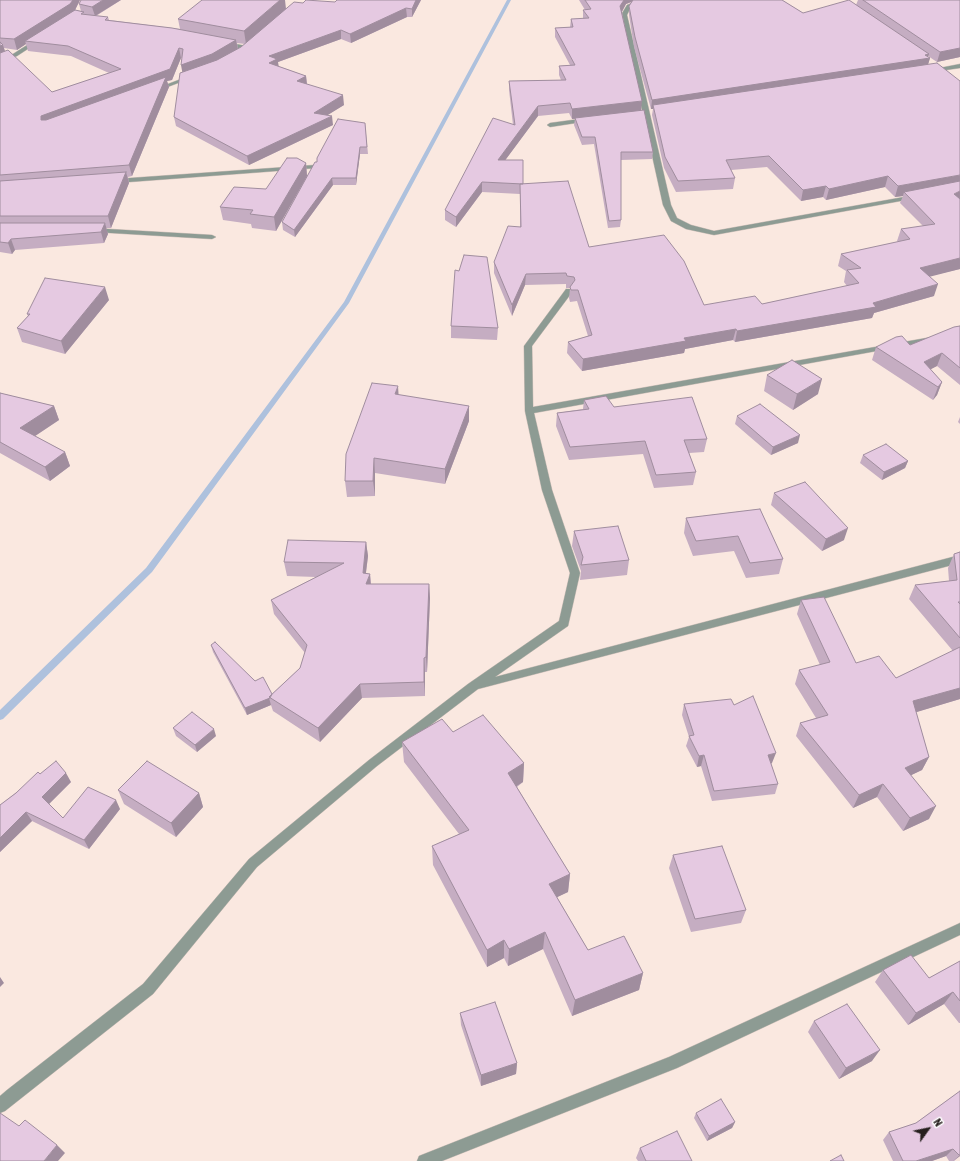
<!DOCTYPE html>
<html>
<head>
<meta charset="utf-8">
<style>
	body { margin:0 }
	#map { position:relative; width:960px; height:1161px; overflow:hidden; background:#fae8e0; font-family:"Asap Condensed",sans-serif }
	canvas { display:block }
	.north { position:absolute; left:908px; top:1109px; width:40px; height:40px; -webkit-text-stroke:3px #fff; paint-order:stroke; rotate:57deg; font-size:11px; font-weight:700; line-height:16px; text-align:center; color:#261f1d }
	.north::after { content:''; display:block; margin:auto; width:14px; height:18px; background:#261f1d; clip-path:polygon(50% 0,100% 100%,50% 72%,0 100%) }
</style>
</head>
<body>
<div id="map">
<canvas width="960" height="1161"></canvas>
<div class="north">N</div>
</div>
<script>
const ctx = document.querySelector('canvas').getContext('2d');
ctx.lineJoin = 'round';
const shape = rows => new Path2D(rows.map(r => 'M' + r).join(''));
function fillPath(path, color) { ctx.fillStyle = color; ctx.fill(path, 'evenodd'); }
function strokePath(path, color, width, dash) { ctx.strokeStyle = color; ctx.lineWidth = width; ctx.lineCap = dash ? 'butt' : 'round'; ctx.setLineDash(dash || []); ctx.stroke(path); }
const stream = shape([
	[507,0,511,0,349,303,152,572,3,719,0,720,0,710,146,568,344,302,507,0]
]);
const minor = shape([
	[639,0,647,0,631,7,627,15,671,205,677,218,691,225,714,231,915,195,917,196,917,198,714,235,686,229,671,221,663,205,621,15,627,5,639,0],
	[35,40,40,41,17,56,0,63,0,59,13,54,35,40],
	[224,42,247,46,250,48,247,50,222,45,221,44,224,42],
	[960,64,960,68,932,72,929,70,960,64],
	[189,76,194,77,157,91,152,90,189,76],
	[587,118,590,120,589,121,550,127,547,125,550,123,587,118],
	[315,165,317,166,317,168,116,183,113,181,116,179,315,165],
	[91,228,212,235,216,237,212,239,94,232,91,232,91,228],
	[566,289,572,289,573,291,532,346,533,407,932,337,936,339,932,341,534,413,552,490,580,573,568,626,495,677,960,555,960,563,478,689,377,766,257,867,153,994,5,1111,0,1113,0,1096,7,1090,143,984,249,859,369,760,468,684,559,621,570,573,542,490,525,411,524,346,566,289],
	[960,923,960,935,677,1068,442,1161,417,1161,419,1156,424,1154,669,1057,960,923]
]);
const wall = shape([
	[0,0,80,0,75,10,81,11,79,4,121,0,96,16,108,17,109,20,180,29,178,19,286,9,303,3,335,2,337,0,421,0,412,17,407,17,351,43,341,39,278,62,278,66,306,76,307,84,344,105,327,115,333,125,249,165,176,126,174,117,183,73,182,58,181,58,172,80,167,81,169,87,132,176,128,177,129,183,111,228,106,228,108,234,104,243,15,250,12,254,0,252],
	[237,43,245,44,238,49],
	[26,44,28,51,71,56,109,73,52,92,5,51,4,48,17,50],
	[579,0,782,0,803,13,856,5,858,0,960,0,960,57,937,62,928,56,928,57,930,58,928,64,960,269,929,276,934,296,874,313,872,318,735,342,733,340,685,349,684,353,582,371,567,353,568,342,588,336,577,301,570,302,569,298,570,288,566,288,566,284,525,285,512,316,494,273,494,262,520,227,520,194,482,192,456,227,445,220,445,210,513,125,509,90,509,81,561,80,559,75,559,66,570,65,555,37,555,28,570,27,571,19,583,19,583,10,585,10],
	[632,2,629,6,629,15,634,47,651,109,653,109,652,115,664,168,676,192,733,189,735,178,731,170,767,167,801,201,823,197,826,200,885,187,895,197,903,196,900,203,923,226,901,229,897,241,898,242,841,254,838,266,846,271,844,282,847,286,762,304,704,305,589,247,523,184,505,160,538,116,569,113,572,119,575,119,574,125,582,145,594,144,608,228,620,227,621,220,621,160,652,159,653,152,641,110,622,12,626,4],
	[365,123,368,154,360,154,356,185,333,185,295,237,283,230,282,222,304,182,276,231,252,228,251,224,223,220,220,207,266,189,306,163,307,176,317,162],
	[459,271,498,328,497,340,451,338,451,326],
	[109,300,65,354,22,342,17,328,28,316,27,314],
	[960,326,960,385,937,366,930,369,942,382,937,395,933,400,872,360,876,347,910,345],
	[767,375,818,394,793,410,764,391],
	[0,393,54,406,59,420,35,436,65,452,70,466,50,481,0,453],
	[398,395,469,406,469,421,445,484,375,473,375,496,347,497,345,481],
	[584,400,614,407,707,439,704,452,689,453,696,472,693,485,654,488,643,454,569,460,556,426,557,413,583,409],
	[737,416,798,443,771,455,735,424],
	[960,417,960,424,958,422],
	[863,455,908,461,905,468,882,480,860,463],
	[774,493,844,540,822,551,771,505],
	[760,509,783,559,779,574,746,578,734,551,693,556,684,533,686,518],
	[574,531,629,560,627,575,580,580,581,571,572,546],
	[366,542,368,556,366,573,370,574,371,584,429,584,430,598,427,672,425,672,425,696,362,698,320,742,273,711,271,705,247,715,213,652,211,645,272,694,300,668,305,653,274,614,271,600,316,577,287,576,284,562],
	[960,552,960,699,916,712,929,757,922,770,911,775,929,819,903,831,877,797,853,808,796,736,800,723,816,718,795,684,799,670,820,665,797,614,801,600,856,663,896,678,953,651,909,599,915,585,949,581,948,568,954,554],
	[684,704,734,705,772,763,771,764,778,784,775,794,712,801,701,766,697,767,686,746,689,737,682,715],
	[173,728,216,736,197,752,176,736],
	[453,732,524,763,523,782,517,787,570,874,568,892,557,897,588,950,643,973,639,990,572,1016,543,949,508,966,504,958,487,967,433,865,432,846,459,834,404,762,402,742],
	[40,774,71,782,49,804,63,818,120,809,89,849,32,821,0,852,0,805],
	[118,790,199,793,203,807,176,837,124,804],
	[673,855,746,910,741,923,691,932,669,868],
	[960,961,960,1023,959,1023,944,1004,908,1025,875,982,883,970,929,978],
	[460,1013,517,1063,516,1074,481,1086,461,1025],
	[814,1021,872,1061,839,1079,808,1032],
	[960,1091,960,1156,954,1161,949,1161,946,1156,932,1161,893,1161,883,1140,889,1132,916,1123],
	[696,1113,735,1122,732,1128,707,1141,694,1118],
	[640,1148,692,1161,638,1161,636,1158]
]);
const shadedWall = shape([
	[73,0,80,0,73,14,25,41,26,44,17,50,14,39],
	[103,0,121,0,95,16,92,7],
	[280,0,285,0,286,9,246,44,244,31],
	[416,0,421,0,412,17,412,9],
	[624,0,636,0,626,4,620,15,620,6],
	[406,8,407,17,351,43,350,34],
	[341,30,341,39,278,62,279,68,269,63,269,56],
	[236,40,238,50,213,65,183,76,181,65],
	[3,45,6,55,0,58,0,46],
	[179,48,181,58,172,80,167,81,169,87,132,176,129,165,44,126,41,120,41,116],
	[960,48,960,57,937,62,940,52],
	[929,54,927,59,930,58,927,68,653,105,653,109,651,109,652,100],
	[306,76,307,85,297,81],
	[343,95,344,105,315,123,314,113],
	[642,101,641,111,572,119,572,109],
	[538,106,538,116,498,170,498,160],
	[332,116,333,125,249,165,247,156],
	[360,147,360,154,356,185,356,178],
	[306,163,307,176,276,231,274,217],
	[126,172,129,183,111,228,108,216],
	[960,175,960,185,904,192,903,196,895,197,898,186],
	[888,176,885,187,826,200,829,189],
	[332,178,333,185,295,237,294,230],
	[482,182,482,192,456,227,456,217],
	[826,186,823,197,801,201,803,190],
	[960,191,960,200,954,194],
	[105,223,108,234,104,243,101,232],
	[11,239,15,250,12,254,8,243],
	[960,258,960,269,917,280,920,268],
	[526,274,525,285,512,316,512,305],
	[938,284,934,296,874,313,872,318,735,342,737,331,873,303],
	[105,287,109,300,65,354,61,341],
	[736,329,733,340,685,349,684,353,582,371,583,359,684,338],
	[942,353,937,366,920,375,924,362],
	[822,379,818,394,793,410,797,394],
	[942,382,937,395,933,400,938,387],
	[398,386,399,401,395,394],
	[54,406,59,420,26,442,20,428],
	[469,406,469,421,445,484,445,469],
	[800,435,798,443,771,455,773,447],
	[65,452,70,466,50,481,45,467],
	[374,458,375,473,375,496,373,481],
	[908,461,905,468,882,480,884,472],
	[848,528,844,540,822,551,826,539],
	[366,542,368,556,364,587,363,573],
	[370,574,371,588,366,584],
	[429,584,430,598,427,672,426,657],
	[424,658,425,672,425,696,424,682],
	[360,684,362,698,320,742,318,728],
	[960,688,960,699,907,715,913,701],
	[269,698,271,705,247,715,245,708],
	[214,729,216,736,197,752,195,745],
	[776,753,772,763,765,765,768,755],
	[704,755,701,766,697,767,699,756],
	[929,757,922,770,899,781,905,768],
	[524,763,523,782,507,792,508,773],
	[66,773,71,782,47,806,42,797],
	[883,784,877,797,853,808,859,795],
	[199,793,203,807,176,837,171,823],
	[116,800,120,809,89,849,84,840],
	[936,806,929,819,903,831,910,818],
	[26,812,32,821,0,852,0,838],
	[570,874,568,892,547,902,549,884],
	[545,932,543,949,508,966,509,949],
	[504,940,504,958,487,967,487,950],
	[643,973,639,990,572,1016,575,1000],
	[0,977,4,983,0,987],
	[953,992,944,1004,908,1025,916,1013],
	[880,1050,872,1061,839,1079,846,1068],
	[517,1063,516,1074,481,1086,481,1075],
	[735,1122,732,1128,707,1141,709,1136],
	[57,1145,65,1153,58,1161,44,1161],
	[953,1149,946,1156,932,1161,916,1161],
	[960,1155,960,1156,953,1161]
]);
const building = shape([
	[0,0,73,0,70,4,14,39,0,38,0,0],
	[81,0,103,0,92,7,79,4,81,0],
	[202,0,280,0,244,31,178,19,202,0],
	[306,0,335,2,337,0,416,0,412,9,406,8,350,34,341,30,269,56,277,59,269,63,306,76,297,81,343,95,314,113,332,116,247,156,174,117,180,73,217,60,241,47,294,2,303,3,306,0],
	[585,0,624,0,620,6,642,101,572,109,570,103,538,106,498,160,523,160,523,184,482,182,456,217,445,210,493,118,515,125,509,81,566,80,559,66,575,65,555,28,573,27,571,19,589,18,583,10,591,9,585,0],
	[633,0,782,0,803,13,849,0,929,54,925,55,930,58,652,100,635,37,629,6,633,0],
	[863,0,960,0,960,48,940,52,863,0],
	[75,10,84,12,81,14,108,17,105,20,172,28,236,40,212,54,181,65,183,49,179,48,170,69,41,116,41,120,46,120,166,77,129,165,0,175,0,53,8,50,52,92,121,69,68,46,25,41,75,10],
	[0,42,3,45,0,46,0,42],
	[937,63,960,81,960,175,898,186,888,176,829,189,826,186,803,190,769,156,726,160,735,178,678,181,665,157,653,105,937,63],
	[644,110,653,152,621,152,621,220,609,221,595,137,582,137,575,118,644,110],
	[338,119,365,123,367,147,360,147,356,178,332,178,294,230,282,222,315,162,317,162,317,158,338,119],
	[287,158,297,158,306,163,274,217,250,214,253,210,220,207,234,187,266,189,287,158],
	[126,172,108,216,0,216,0,181,126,172],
	[568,181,589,247,664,235,684,261,704,305,755,296,762,304,859,283,847,270,861,268,841,254,910,239,901,229,935,224,904,192,960,181,960,191,954,194,960,199,960,258,920,268,938,284,873,303,876,307,737,331,736,329,684,338,686,341,583,359,568,342,592,335,578,290,571,290,570,287,575,280,574,277,567,276,566,273,526,274,512,305,494,262,508,226,521,227,520,184,568,181],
	[0,223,105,223,101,232,11,239,8,243,0,242,0,223],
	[464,255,487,257,498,328,451,326,455,270,459,271,464,255],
	[45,278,105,287,61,341,17,328,30,314,27,314,45,278],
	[960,326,960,368,942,353,924,362,942,382,938,387,876,347,896,337,902,336,910,345,954,327,960,326],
	[792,360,822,379,797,394,767,375,792,360],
	[372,383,398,386,395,394,469,406,445,469,374,458,373,481,345,481,346,454,372,383],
	[0,393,54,406,20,428,65,452,45,467,0,442,0,393],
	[606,396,614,407,692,397,707,439,684,440,696,472,656,475,645,441,570,447,557,413,589,409,584,400,606,396],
	[760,404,800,435,773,447,737,416,760,404],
	[886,444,908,461,884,472,863,455,886,444],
	[805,482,848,528,826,539,774,493,805,482],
	[760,509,783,559,750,563,738,536,696,541,686,518,760,509],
	[618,526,629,560,581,565,583,557,574,531,618,526],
	[288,540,366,542,363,573,370,574,366,584,429,584,426,657,424,658,424,682,360,684,318,728,269,697,300,668,307,645,271,600,344,563,284,562,288,540],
	[960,552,960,602,958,602,960,604,960,638,915,585,957,580,954,554,960,552],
	[824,597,856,663,879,656,896,678,960,647,960,688,913,701,929,757,905,768,936,806,910,818,883,784,859,795,800,723,828,715,799,670,830,662,801,600,824,597],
	[215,642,255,681,263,677,272,694,270,698,245,708,211,645,215,642],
	[753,696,776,753,768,755,778,784,714,791,704,755,699,756,689,736,694,735,684,704,731,699,734,705,753,696],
	[192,712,214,729,195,745,173,728,192,712],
	[483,715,524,763,508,773,570,874,549,884,588,950,624,936,643,973,575,1000,545,932,509,949,504,940,487,950,432,846,469,830,402,742,442,719,453,732,483,715],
	[56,761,66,773,42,797,63,818,88,787,116,800,84,840,26,812,0,838,0,805,16,793,38,772,40,774,56,761],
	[147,761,199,793,171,823,118,790,147,761],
	[722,846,746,910,695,919,673,855,722,846],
	[911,955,929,978,960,961,960,1001,953,992,916,1013,883,970,911,955],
	[495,1002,517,1063,481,1075,460,1013,495,1002],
	[847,1004,880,1050,846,1068,814,1021,847,1004],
	[960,1091,960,1155,959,1155,953,1149,916,1161,903,1161,889,1132,916,1123,960,1091],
	[721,1099,735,1122,709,1136,696,1113,721,1099],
	[0,1113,19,1126,25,1120,57,1145,44,1161,0,1161,0,1113],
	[677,1131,692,1161,646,1161,640,1148,677,1131],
	[841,1155,844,1161,830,1161,841,1155]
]);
fillPath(stream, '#aec1dd');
strokePath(minor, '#d4c4bd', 1);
fillPath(minor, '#8d9b93');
fillPath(wall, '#c5adc2');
fillPath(shadedWall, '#a08d9e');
fillPath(building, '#e5c9e1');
strokePath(building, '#a08d9e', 1);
</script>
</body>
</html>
